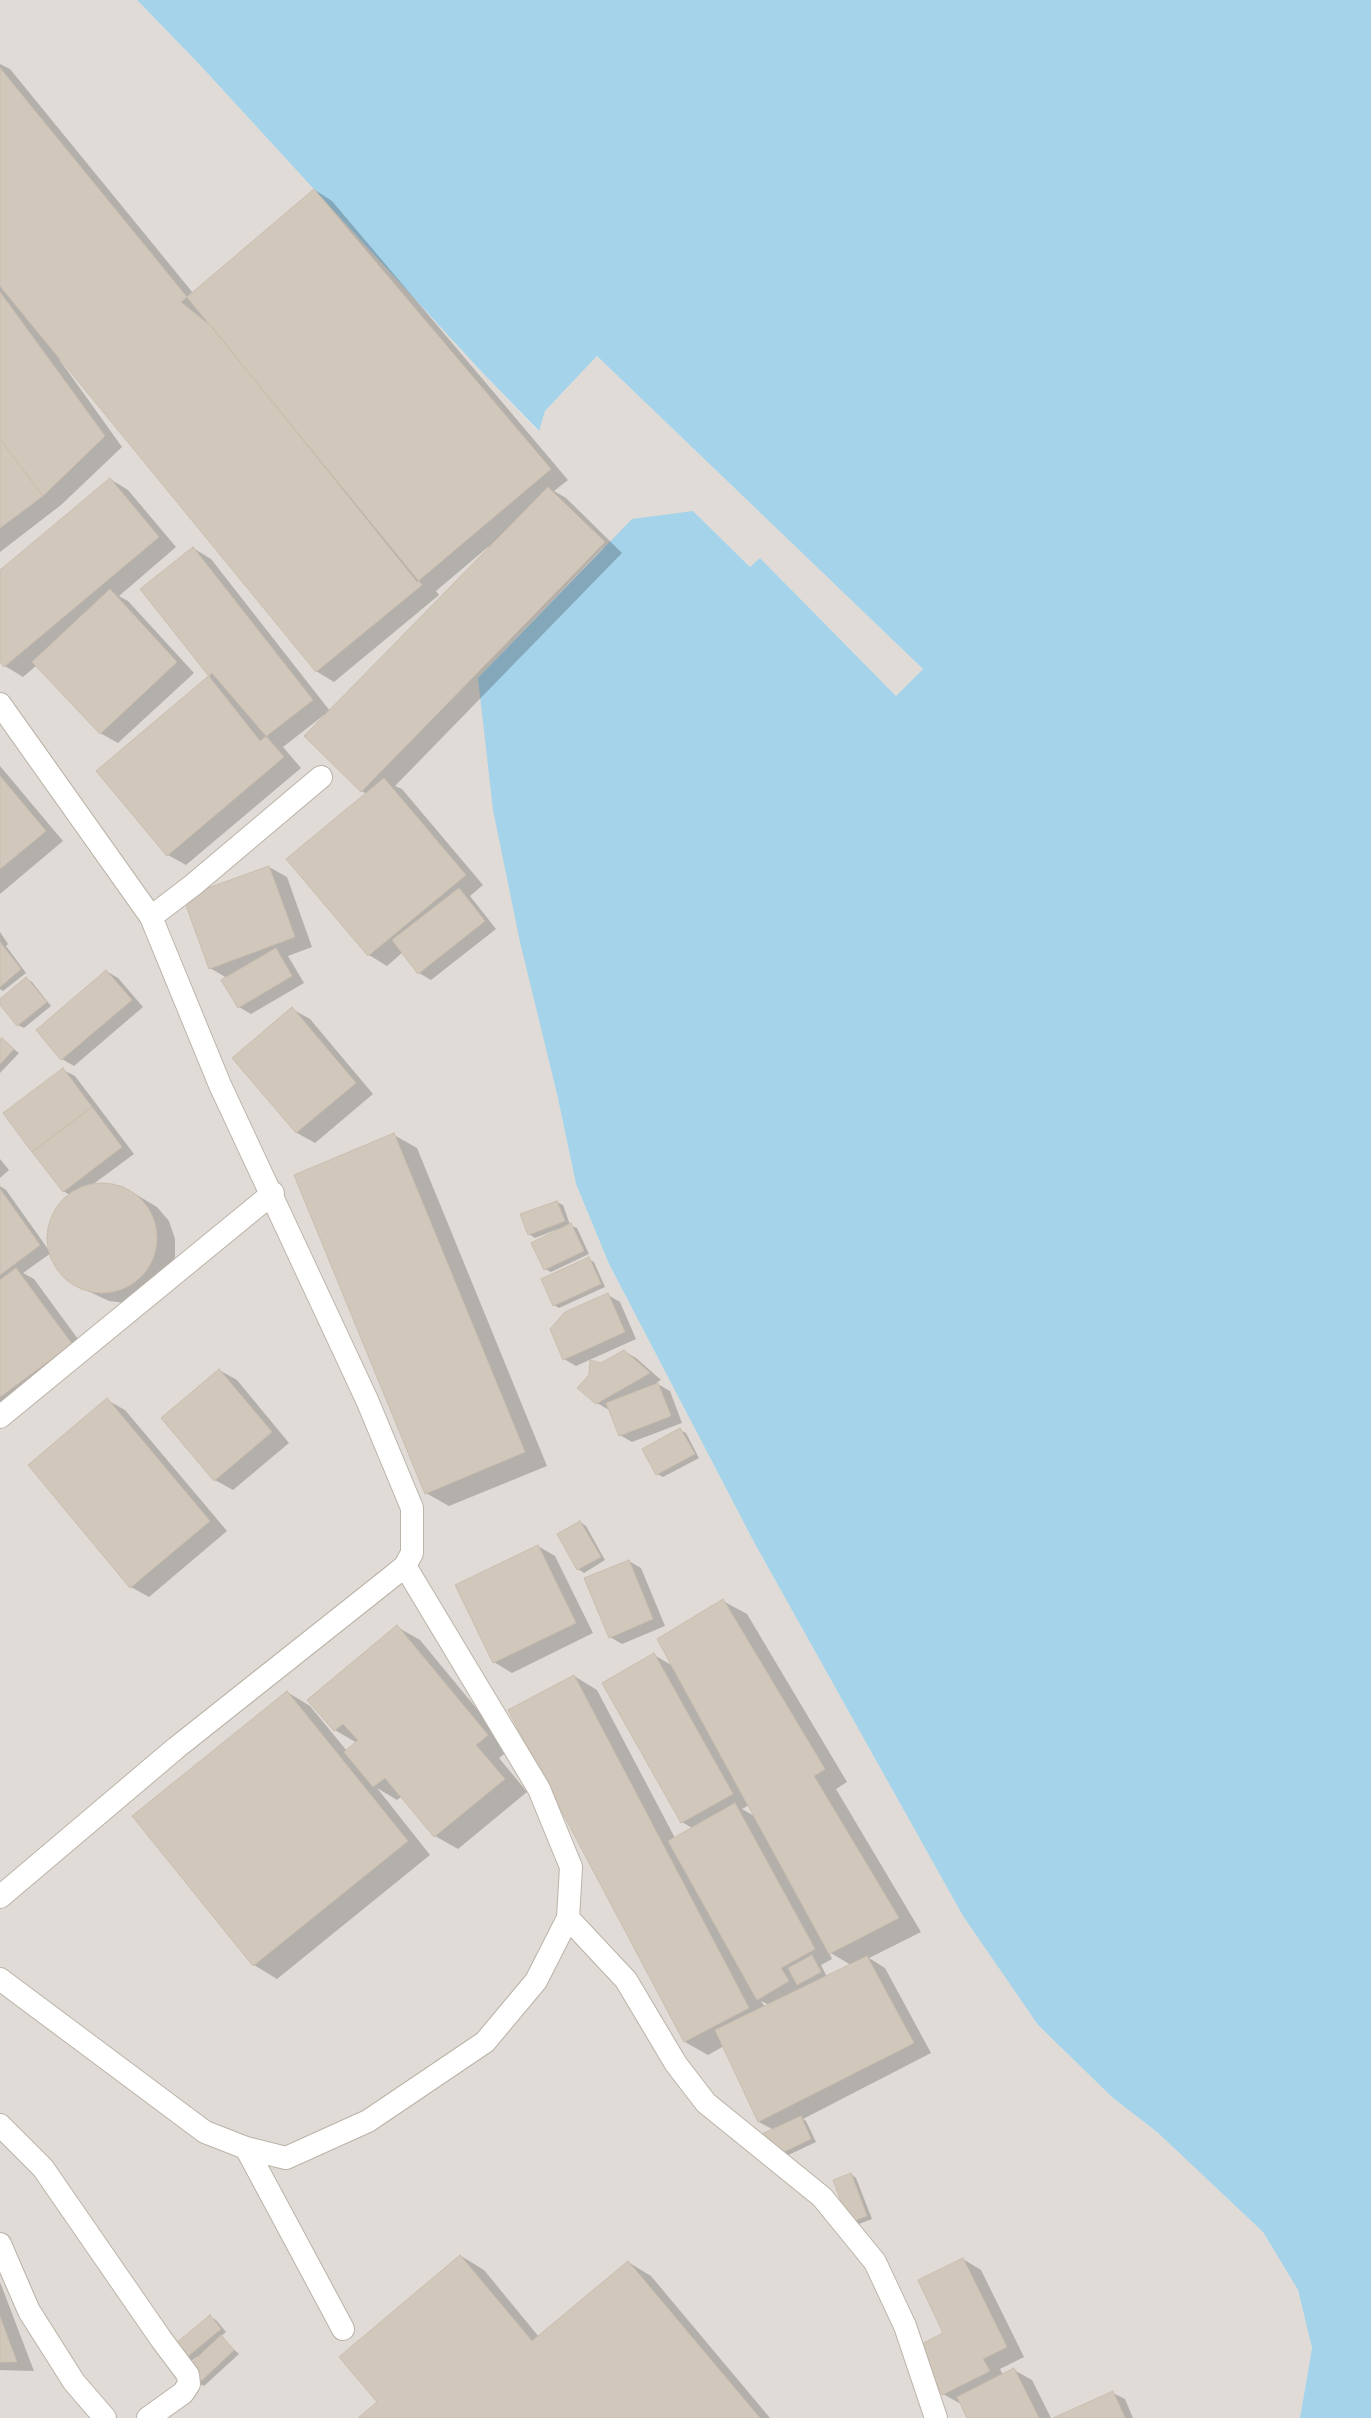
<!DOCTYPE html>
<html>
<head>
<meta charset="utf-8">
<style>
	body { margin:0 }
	canvas { display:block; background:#f1ece5 }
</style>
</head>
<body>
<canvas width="1371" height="2418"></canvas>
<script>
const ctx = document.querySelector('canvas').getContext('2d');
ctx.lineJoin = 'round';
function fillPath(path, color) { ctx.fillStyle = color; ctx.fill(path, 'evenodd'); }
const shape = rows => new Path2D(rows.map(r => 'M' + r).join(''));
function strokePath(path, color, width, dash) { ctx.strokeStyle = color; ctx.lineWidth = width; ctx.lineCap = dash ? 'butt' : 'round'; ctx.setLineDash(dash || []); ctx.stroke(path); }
const industrial = shape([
	[0,0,137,0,199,64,479,369,538,431,545,411,597,356,923,669,896,696,760,558,750,567,693,511,602,548,478,678,557,1094,576,1184,609,1264,755,1544,963,1916,1038,2025,1113,2098,1157,2132,1263,2232,1298,2290,1312,2348,1300,2418,0,2418]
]);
const water = shape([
	[137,0,1371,0,1371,2418,1300,2418,1312,2348,1298,2290,1263,2232,1157,2132,1113,2098,1038,2025,963,1916,755,1544,609,1264,576,1184,557,1094,520,942,493,810,478,678,632,519,693,511,750,567,760,558,896,696,923,669,597,356,545,411,539,431,479,369,199,64]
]);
const shadow = shape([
	[0,64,10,69,193,293,315,190,332,201,568,480,554,491,566,498,622,553,395,786,402,789,483,885,470,896,496,929,431,980,419,973,403,952,387,966,369,955,288,859,366,794,362,791,324,715,283,747,301,768,186,865,168,855,210,676,193,548,211,559,330,711,490,548,488,547,436,591,439,595,334,682,316,671,60,358,59,359,122,447,61,505,0,552],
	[110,479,128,490,176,547,119,596,128,601,194,673,118,743,100,733,37,665,23,677,5,666,0,660,0,572],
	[0,766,63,841,0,894],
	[269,867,287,877,312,947,288,956,304,983,251,1014,239,1007,227,978,210,968],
	[0,932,8,944,6,946,26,973,3,991,0,989],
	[106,971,118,978,143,1007,74,1066,62,1059],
	[26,979,32,982,51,1006,24,1028,18,1025,0,1000],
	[292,1009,310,1019,373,1094,315,1143,297,1133,234,1058],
	[2,1040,19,1053,0,1073,0,1041],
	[63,1070,75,1076,134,1154,92,1185,103,1184,122,1186,157,1207,169,1221,175,1239,175,1257,169,1275,125,1303,109,1301,75,1285,62,1275,53,1261,51,1253,23,1273,34,1279,89,1354,0,1420,0,1186,6,1190,48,1249,49,1226,56,1209,70,1195,63,1191],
	[394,1135,417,1148,547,1466,449,1506,426,1493],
	[0,1159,9,1170,0,1178],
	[557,1202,563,1205,570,1225,577,1228,589,1254,551,1272,545,1269,558,1229,535,1238,529,1234],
	[588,1259,594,1262,605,1287,559,1308,554,1305],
	[608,1295,620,1302,636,1339,576,1366,564,1359],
	[624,1351,636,1358,661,1380,656,1383,670,1391,682,1423,632,1442,620,1435,609,1410,597,1403,579,1388,601,1364],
	[219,1370,237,1380,289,1443,233,1490,215,1480,163,1418],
	[107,1400,125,1410,227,1531,149,1597,131,1587],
	[680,1430,686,1433,699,1458,663,1477,657,1474],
	[580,1522,586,1526,605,1560,584,1573,578,1569],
	[538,1546,555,1556,593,1633,512,1673,494,1662],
	[629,1561,641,1568,665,1626,622,1644,610,1637],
	[723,1601,747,1614,847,1782,836,1789,921,1932,869,1958,885,1968,931,2053,803,2119,806,2121,816,2142,780,2159,774,2130,759,2122,724,2046,708,2055,685,2042,510,1710,574,1676,597,1690,675,1838,692,1828,682,1822,654,1655,673,1666],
	[749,1805,756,1817,742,1809],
	[829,1952,851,1965,827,1977,821,1965,832,1959],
	[761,2001,769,2005,765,2007],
	[397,1627,420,1640,510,1749,499,1758,527,1792,458,1849,435,1836,402,1796,397,1800,377,1788,430,1855,277,1979,254,1965,134,1817,287,1692,310,1706,347,1751,357,1743,335,1730],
	[851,2174,856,2178,872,2219,856,2225],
	[461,2256,484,2270,539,2337,628,2262,651,2276,770,2418,360,2418,379,2403],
	[963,2259,981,2270,1024,2357,1000,2369,1003,2375,1014,2370,1032,2380,1051,2418,969,2418,961,2404,943,2394,945,2333],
	[0,2282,34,2371,0,2370],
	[210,2317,216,2320,226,2332,220,2337,239,2354,204,2386,198,2383,198,2356,187,2364,182,2361],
	[1113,2393,1125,2399,1133,2418,1056,2418]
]);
const building = shape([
	[0,68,422,585,316,672,0,286,0,68],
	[314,189,551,469,417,582,212,327,181,302,314,189],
	[0,292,105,436,43,496,0,439,0,292],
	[0,439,43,496,0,528,0,439],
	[110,478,159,537,4,667,0,662,0,570,110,478],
	[548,487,605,542,361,792,304,736,548,487],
	[193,547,313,700,260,741,140,589,193,547],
	[110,589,177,662,100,734,32,662,110,589],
	[212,673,284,757,167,856,96,771,212,673],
	[0,776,46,831,0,869,0,776],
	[384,778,466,875,368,956,286,859,384,778],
	[269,866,295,937,209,969,183,897,269,866],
	[459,888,485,921,418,974,392,940,459,888],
	[0,942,21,969,0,987,0,942],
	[276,948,292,976,238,1008,221,980,276,948],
	[106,970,132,1000,61,1060,36,1030,106,970],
	[26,977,47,1002,17,1026,0,1005,0,999,26,977],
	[292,1007,356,1083,296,1133,232,1058,292,1007],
	[2,1038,14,1049,0,1064,0,1039,2,1038],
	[63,1068,92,1107,32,1152,3,1113,63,1068],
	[92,1107,122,1147,63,1192,32,1152,92,1107],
	[394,1133,525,1452,425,1494,294,1175,394,1133],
	'47 1238a55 55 0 1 1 110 0a55 55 0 1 1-110 0Z',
	[0,1189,40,1245,0,1275,0,1189],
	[557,1201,565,1221,528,1235,520,1214,557,1201],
	[571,1223,584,1251,544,1270,531,1243,571,1223],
	[589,1257,601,1284,553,1306,541,1279,589,1257],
	[16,1268,72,1344,0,1397,0,1280,16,1268],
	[608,1293,625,1332,563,1360,550,1329,565,1312,608,1293],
	[624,1350,650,1373,596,1404,577,1388,589,1375,590,1360,601,1363,624,1350],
	[219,1369,272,1432,214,1481,161,1418,219,1369],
	[658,1383,671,1416,619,1436,606,1403,658,1383],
	[107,1398,210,1521,130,1588,28,1465,107,1398],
	[680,1428,695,1454,656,1475,642,1449,680,1428],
	[580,1521,601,1557,577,1570,557,1534,580,1521],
	[538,1545,576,1623,493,1663,455,1585,538,1545],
	[629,1560,653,1619,609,1638,584,1578,629,1560],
	[723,1599,825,1769,814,1776,899,1918,829,1954,657,1639,723,1599],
	[397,1625,488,1735,476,1745,505,1779,434,1837,385,1778,373,1787,344,1752,358,1740,343,1724,334,1731,307,1700,397,1625],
	[654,1653,733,1794,681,1823,602,1683,654,1653],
	[574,1675,749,2008,684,2042,508,1710,574,1675],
	[287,1691,408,1841,253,1966,132,1816,287,1691],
	[735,1803,815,1949,781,1968,789,1981,757,2000,668,1841,735,1803],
	[812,1955,821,1972,797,1985,788,1968,812,1955],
	[867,1956,914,2043,758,2122,715,2030,867,1956],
	[801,2116,811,2139,773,2157,762,2134,801,2116],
	[851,2173,867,2216,849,2223,833,2180,851,2173],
	[460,2255,532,2341,628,2261,760,2418,358,2418,377,2402,339,2357,460,2255],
	[963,2258,1007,2347,983,2359,990,2371,942,2395,918,2346,943,2333,918,2280,963,2258],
	[210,2315,221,2329,181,2362,169,2349,210,2315],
	[0,2317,17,2362,0,2362,0,2317],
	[221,2335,234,2350,198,2384,184,2370,221,2335],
	[1014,2368,1039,2418,967,2418,957,2397,1014,2368],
	[1113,2391,1125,2418,1053,2418,1113,2391]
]);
const lane = shape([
	[0,704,151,917],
	[0,1417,273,1193],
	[0,1897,176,1748,389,1579,405,1566,412,1553,412,1508,367,1400,220,1085,151,917,193,885,321,777],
	[568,1918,626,1980,676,2064,706,2103,822,2197,875,2262,905,2326,936,2418],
	[0,1979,205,2132,246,2148,286,2158,368,2121,485,2042,536,1981,568,1918,571,1867,539,1789,405,1566],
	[0,2125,43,2168,161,2339,188,2375,189,2384,183,2393,148,2418],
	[246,2148,343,2329],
	[0,2244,29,2311,74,2382,105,2418]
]);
fillPath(industrial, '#e0dbd6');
fillPath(water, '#a5d3e9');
fillPath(shadow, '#0003');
fillPath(building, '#d1c7bb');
strokePath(building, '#cbbeaf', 1);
strokePath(lane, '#bbb3a8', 24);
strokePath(lane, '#fff', 22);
</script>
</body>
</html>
